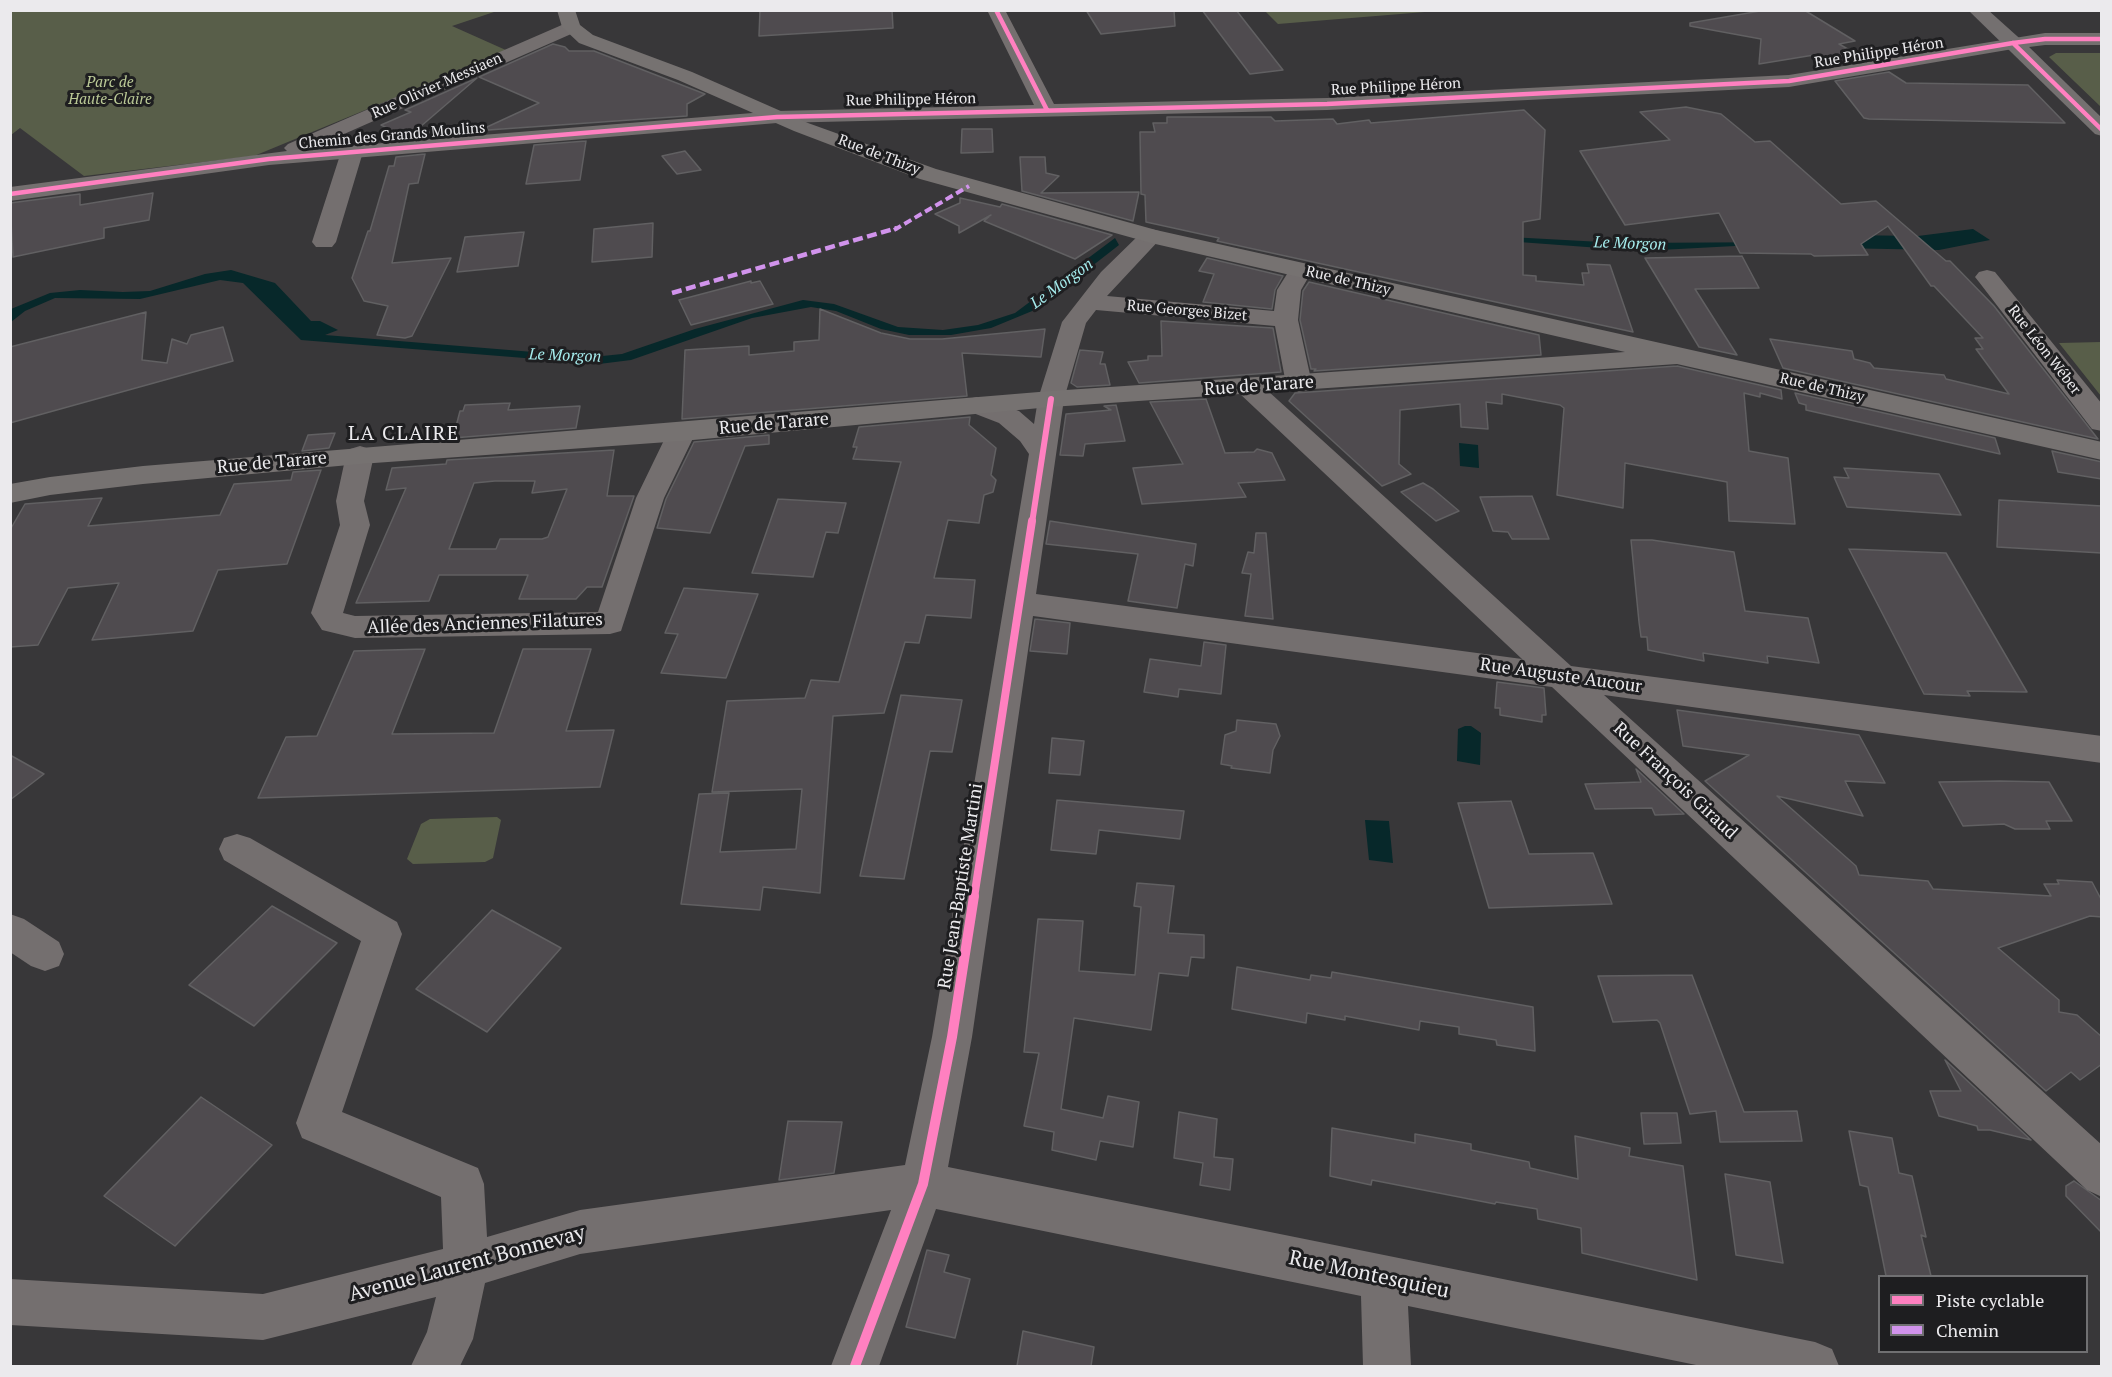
<!DOCTYPE html>
<html>
<head>
<meta charset="utf-8">
<style>
	body { margin:0 }
	#map { position:relative; width:2112px; height:1377px; overflow:hidden; background:#383739; font-family:"PT Serif",serif }
	canvas { display:block }
	.frame { position:absolute; inset:0; border:12px solid #ebeaed; pointer-events:none }
	.legend { position:absolute; left:1878px; top:1275px; width:210px; height:78px; box-sizing:border-box; background:#1e1e20; border:2px solid #707072; margin:0; padding:8px 10px; list-style:none; font-size:18px; color:#ebeaed }
	.legend li { display:flex; align-items:center; gap:12px; height:30px }
	.legend b { width:30px; border:2px solid #707072 }
</style>
</head>
<body>
<div id="map">
<canvas width="2112" height="1377"></canvas>
<div class="frame"></div>
<ul class="legend">
<li><b style="height:8px;background:#ff80c0"></b>Piste cyclable</li>
<li><b style="height:8px;background:#d193ec"></b>Chemin</li>
</ul>
</div>
<script>
const ctx = document.querySelector('canvas').getContext('2d');
ctx.lineJoin = 'round';
function fillPath(path, color) { ctx.fillStyle = color; ctx.fill(path, 'evenodd'); }
const shape = rows => new Path2D(rows.map(r => 'M' + r).join(''));
function strokePath(path, color, width, dash) { ctx.strokeStyle = color; ctx.lineWidth = width; ctx.lineCap = dash ? 'butt' : 'round'; ctx.setLineDash(dash || []); ctx.stroke(path); }
function write(font, color, halo, rows, align = 'center') {
  ctx.font = font + ' "PT Serif",serif'; ctx.lineWidth = 6; ctx.setLineDash([]); ctx.textBaseline = 'middle'; ctx.strokeStyle = halo; ctx.fillStyle = color; for (const [text, x, y, turn = 0] of rows) {
    ctx.save(); ctx.translate(x, y); ctx.rotate((+turn || 0) * Math.PI / 180); ctx.textAlign = isNaN(turn) ? turn : align; if (halo) ctx.strokeText(text, 0, 0); ctx.fillText(text, 0, 0); ctx.restore();
  }
}
const green = shape([
	[167,10,497,11,452,26,508,51,254,156,84,176,20,128,11,135,11,11],
	[1265,11,1437,11,1278,24],
	[2056,53,2101,53,2101,107,2049,57],
	[2101,342,2102,342,2101,396,2059,343],
	[497,817,501,820,493,858,485,862,413,864,407,859,421,824,430,819]
]);
const water = shape([
	[1973,229,1990,240,1939,250,1735,246,1641,251,1519,242,1454,234,1620,243,1803,242,1843,235,1918,236],
	[1115,238,1119,245,1037,309,991,328,951,335,909,335,881,329,836,311,811,307,752,318,631,360,599,364,301,340,243,283,220,280,140,299,55,298,25,311,11,322,11,309,50,293,80,290,123,292,150,291,205,274,231,270,275,283,311,321,320,321,338,330,325,335,509,350,593,357,622,354,695,329,803,300,834,304,898,327,943,330,978,325,1015,313],
	[1459,443,1478,445,1479,468,1460,466],
	[1465,726,1471,726,1481,733,1480,765,1457,761,1458,729],
	[1365,820,1389,821,1393,863,1369,860]
]);
const building = shape([
	[760,10,892,10,893,28,759,36,760,10],
	[1086,10,1174,10,1175,26,1101,34,1086,10],
	[1202,10,1236,10,1283,70,1250,74,1202,10],
	[1766,10,1804,10,1855,41,1839,44,1867,60,1823,67,1814,55,1759,64,1761,39,1690,26,1690,23,1766,10],
	[553,44,565,47,569,51,594,51,705,94,687,104,687,116,488,130,487,127,539,103,479,77,553,44],
	[1889,72,1906,83,2028,85,2065,123,1869,119,1864,118,1835,81,1889,72],
	[477,78,413,133,465,129,463,134,409,139,381,125,411,112,405,110,477,78],
	[1686,107,1721,114,1755,142,1770,141,1841,204,1876,201,1946,261,1950,261,1994,306,2098,439,1783,368,1770,339,1852,351,1854,359,1870,363,1874,368,1944,375,1946,379,2009,394,1976,349,1983,349,1975,338,1983,338,1934,286,1931,286,1888,226,1861,244,1868,255,1814,256,1811,254,1740,253,1719,213,1625,225,1580,151,1670,140,1640,112,1686,107],
	[1524,110,1545,130,1540,219,1523,222,1523,275,1536,276,1536,281,1584,285,1582,273,1589,273,1587,264,1610,265,1633,332,1217,241,1219,238,1146,222,1145,195,1141,194,1140,132,1155,132,1153,123,1167,123,1167,117,1271,117,1275,121,1333,119,1337,124,1369,120,1371,123,1524,110],
	[962,129,992,129,993,152,961,153,962,129],
	[586,141,580,180,526,184,534,145,586,141],
	[685,151,701,170,677,174,662,156,685,151],
	[425,154,418,183,409,184,392,263,451,258,412,336,405,338,377,335,388,306,364,301,352,278,368,231,370,231,389,166,394,166,396,157,425,154],
	[1020,157,1045,157,1046,173,1059,176,1041,193,1139,192,1133,221,1022,191,1020,157],
	[153,193,149,220,104,228,104,238,13,257,10,203,80,194,80,205,153,193],
	[960,198,1000,207,1002,204,1112,235,1075,259,984,221,991,215,959,233,959,226,935,214,960,203,960,198],
	[653,223,652,257,592,262,594,229,653,223],
	[524,232,518,266,457,272,465,237,524,232],
	[1742,256,1759,288,1695,289,1737,355,1699,347,1645,258,1742,256],
	[1207,258,1283,276,1275,290,1272,309,1203,302,1214,274,1199,271,1207,258],
	[751,281,751,283,760,281,773,304,691,325,679,300,751,281],
	[1309,282,1539,335,1541,355,1314,371,1316,369,1311,369,1300,320,1303,291,1309,282],
	[820,309,881,333,910,339,942,339,1045,329,1041,357,962,353,967,396,682,419,685,350,749,346,749,355,794,351,794,342,819,340,820,309],
	[146,312,142,360,167,363,172,339,187,344,191,335,223,327,233,361,10,423,10,347,146,312],
	[1161,321,1273,328,1281,372,1139,383,1128,362,1148,360,1148,356,1162,356,1161,321],
	[1080,350,1103,352,1100,364,1105,364,1110,385,1077,387,1071,383,1080,350],
	[1677,366,1781,390,1782,399,1760,393,1760,397,1744,393,1749,451,1788,458,1795,524,1729,521,1727,482,1625,463,1623,508,1557,495,1564,408,1560,405,1502,394,1502,404,1486,402,1488,429,1461,427,1460,404,1400,410,1399,464,1411,474,1382,486,1289,401,1295,393,1310,392,1677,366],
	[1795,393,1995,438,2000,454,1806,410,1806,405,1799,403,1795,393],
	[1206,399,1225,453,1254,452,1257,449,1272,453,1285,480,1238,483,1246,497,1142,504,1133,468,1183,464,1150,402,1206,399],
	[510,403,508,410,580,406,576,428,453,438,460,411,463,411,465,405,510,403],
	[1116,405,1125,441,1085,444,1083,456,1060,455,1066,414,1111,410,1104,406,1116,405],
	[970,417,969,425,996,448,991,475,996,480,993,492,984,495,979,523,948,520,934,578,975,580,971,618,926,615,919,643,905,642,884,713,833,716,820,893,763,887,760,910,681,904,699,794,729,793,720,852,796,849,802,789,712,792,727,701,805,698,811,680,839,682,901,462,853,459,857,447,853,447,859,427,970,417],
	[335,433,329,448,302,451,308,435,335,433],
	[769,435,769,444,745,446,710,533,657,528,666,499,694,442,769,435],
	[614,450,607,496,634,496,602,587,587,587,576,599,519,599,528,575,439,575,429,601,356,603,406,488,386,490,392,468,446,464,447,460,614,450],
	[495,481,535,481,532,493,567,489,548,537,542,539,500,539,496,549,449,549,474,483,495,481],
	[2052,451,2102,462,2102,479,2058,472,2052,451],
	[1844,468,1939,474,1961,515,1847,507,1834,477,1849,478,1844,468],
	[321,470,287,564,218,570,193,631,92,640,119,583,68,588,38,645,10,647,10,530,25,504,102,498,88,526,220,515,234,484,291,480,293,472,321,470],
	[1423,483,1433,489,1459,511,1436,521,1401,492,1423,483],
	[1532,496,1549,539,1512,539,1508,532,1493,531,1480,497,1532,496],
	[778,499,846,503,838,533,826,532,813,577,752,573,778,499],
	[1999,500,2102,506,2102,553,1997,547,1999,500],
	[1050,521,1196,544,1193,566,1185,564,1177,608,1128,601,1138,554,1046,544,1050,521],
	[1256,533,1266,533,1273,619,1245,616,1251,574,1242,573,1248,552,1254,553,1256,533],
	[1631,540,1652,540,1734,552,1745,611,1808,618,1819,663,1767,656,1768,663,1703,653,1704,661,1648,650,1647,637,1641,637,1639,622,1631,540],
	[1849,549,1946,553,2027,692,1967,691,1970,696,1924,694,1849,549],
	[684,588,758,594,726,678,661,673,678,634,665,633,684,588],
	[1035,619,1070,623,1067,654,1030,651,1035,619],
	[1204,642,1226,645,1221,694,1179,689,1178,697,1144,692,1150,659,1201,666,1204,642],
	[425,649,392,734,494,733,523,649,591,649,566,731,614,730,600,787,258,798,286,737,317,736,354,651,425,649],
	[1497,682,1544,688,1546,715,1542,715,1542,722,1500,715,1500,708,1495,708,1497,682],
	[901,695,962,700,952,752,930,751,904,879,860,876,901,695],
	[1677,710,1859,735,1885,783,1845,781,1863,816,1777,796,1856,866,1859,875,1928,881,1933,889,2051,896,2044,884,2059,884,2057,880,2092,882,2102,901,2102,917,2090,916,1998,948,2059,1000,2059,1012,2077,1015,2102,1037,2102,1064,2080,1080,2071,1072,2046,1091,1705,781,1749,755,1683,746,1677,710],
	[1237,720,1276,724,1280,736,1273,750,1270,773,1231,768,1232,766,1221,764,1225,735,1236,731,1237,720],
	[1052,738,1084,741,1080,775,1049,773,1052,738],
	[10,755,44,774,10,800,10,755],
	[1636,769,1684,814,1655,815,1652,808,1595,809,1585,784,1641,782,1636,769],
	[2000,781,2049,782,2072,821,2046,821,2050,829,2015,829,2004,824,1963,826,1939,782,2000,781],
	[1057,800,1184,811,1180,839,1099,830,1096,854,1051,850,1057,800],
	[1511,801,1529,854,1593,853,1612,904,1489,908,1458,803,1511,801],
	[1137,883,1174,886,1168,933,1204,935,1204,958,1191,957,1188,976,1159,973,1151,1030,1074,1018,1061,1109,1103,1118,1108,1096,1139,1102,1133,1147,1100,1141,1096,1160,1052,1150,1054,1132,1024,1126,1039,1053,1024,1052,1038,919,1083,921,1079,971,1135,975,1141,907,1134,906,1137,883],
	[272,906,337,943,254,1026,189,985,272,906],
	[492,910,561,948,487,1032,416,989,492,910],
	[1237,967,1310,980,1311,975,1331,978,1332,972,1533,1007,1535,1051,1497,1045,1496,1040,1459,1034,1459,1027,1420,1021,1419,1030,1345,1016,1345,1020,1307,1013,1306,1023,1232,1009,1237,967],
	[1692,975,1744,1112,1797,1111,1802,1141,1720,1142,1716,1111,1690,1114,1660,1023,1657,1020,1613,1022,1598,976,1692,975],
	[1945,1060,2031,1140,1990,1130,1978,1130,1977,1126,1939,1116,1930,1091,1961,1091,1945,1060],
	[201,1097,272,1145,175,1246,104,1196,201,1097],
	[1179,1112,1217,1119,1214,1157,1233,1159,1230,1190,1200,1185,1203,1163,1174,1158,1179,1112],
	[1641,1113,1677,1113,1681,1143,1644,1144,1641,1113],
	[788,1121,842,1122,834,1173,779,1180,788,1121],
	[1332,1128,1415,1143,1415,1134,1471,1144,1471,1150,1529,1162,1530,1168,1578,1179,1575,1136,1630,1148,1629,1156,1683,1166,1697,1280,1582,1253,1581,1228,1538,1219,1537,1209,1496,1202,1495,1204,1372,1180,1371,1185,1330,1176,1332,1128],
	[1849,1131,1892,1138,1899,1173,1912,1176,1926,1237,1921,1235,1931,1276,1886,1276,1868,1187,1860,1185,1849,1131],
	[1725,1174,1770,1182,1783,1263,1736,1255,1725,1174],
	[2074,1181,2102,1201,2102,1233,2066,1196,2066,1186,2074,1181],
	[927,1250,949,1255,944,1272,970,1279,955,1338,906,1327,927,1250],
	[1023,1331,1094,1347,1091,1366,1017,1366,1023,1331]
]);
const minor = shape([
	[352,146,360,147,363,152,336,242,332,247,316,247,312,242,341,152,344,147,352,146],
	[1151,229,1159,231,1163,236,1107,296,1274,311,1277,290,1292,266,1308,266,1312,271,1301,290,1298,320,1312,384,1308,390,1299,392,1290,390,1286,384,1275,326,1096,310,1086,323,1064,399,1036,594,1522,659,1239,393,1235,387,1239,381,1248,379,1257,381,1571,666,2102,736,2102,763,1604,695,2102,1145,2102,1197,2087,1190,1552,687,1033,616,972,1037,948,1167,1815,1342,1832,1349,1839,1366,1701,1366,1408,1306,1411,1366,1363,1366,1361,1296,936,1209,879,1366,831,1366,891,1210,580,1254,485,1283,473,1339,460,1366,411,1366,427,1332,436,1297,263,1340,10,1325,10,1279,263,1294,443,1249,441,1197,302,1138,296,1123,361,941,224,860,219,849,224,838,237,834,250,838,397,922,402,934,342,1112,478,1168,484,1184,487,1237,580,1210,905,1165,932,1037,1029,454,1020,441,999,423,968,411,964,405,968,399,977,397,986,399,1019,411,1034,424,1038,399,1062,322,1101,272,1143,231,1151,229],
	[1987,270,1995,272,2102,404,2102,431,2092,429,1979,282,1975,277,1979,272,1987,270],
	[682,423,692,426,696,432,664,498,621,631,610,634,355,638,322,630,311,613,340,525,336,501,346,455,350,449,360,446,370,449,374,455,364,501,370,525,343,613,355,616,598,612,636,498,668,432,672,426,682,423],
	[10,914,24,919,59,942,64,954,59,966,45,971,31,966,10,952,10,914]
]);
const tertiary = shape([
	[987,10,1005,10,1054,104,1327,98,1789,75,2045,33,2102,33,2102,45,2045,45,2013,49,1789,87,1327,110,777,123,269,165,10,201,10,187,287,151,284,148,288,144,571,21,578,23,580,27,578,31,310,149,777,111,1034,105,987,10]
]);
const secondary = shape([
	[557,10,575,10,580,25,593,35,692,72,808,123,936,169,1156,230,2102,442,2102,460,1677,364,1051,407,682,441,360,464,143,484,50,495,10,503,10,484,50,477,143,466,1051,391,1625,352,1151,243,920,179,794,131,678,80,579,43,562,27,557,10]
]);
const primary = shape([
	[1968,10,1988,10,2027,45,2102,118,2102,136,2095,134,1968,10]
]);
const quietFar1 = shape([
	[894,230,969,186]
]);
const quiet = shape([
	[672,293,897,228]
]);
const cyclewayFar3 = shape([
	[996,10,1047,110],
	[2013,43,2102,130],
	[10,194,269,159,777,117,1327,104,1789,81,2013,43,2045,39,2102,39]
]);
const cyclewayFar2 = shape([
	[1032,523,1051,399]
]);
const cyclewayFar1 = shape([
	[974,898,1032,521]
]);
const cycleway = shape([
	[855,1366,923,1184,952,1037,974,896]
]);
const farStreetnames = [
	["Rue Philippe Héron",1879,53,-9],
	["Rue Olivier Messiaen",437,86,-24],
	["Rue Philippe Héron",1396,87,-3],
	["Rue Philippe Héron",911,100,-1],
	["Chemin des Grands Moulins",392,136,-5],
	["Rue de Thizy",879,155,21],
	["Rue de Thizy",1348,281,13],
	["Rue Georges Bizet",1187,311,5],
	["Rue Léon Wéber",2044,350,52],
	["Rue de Thizy",1822,388,13]
];
const farParknames = [
	["Parc de",110,83],
	["Haute-Claire",110,100]
];
const farWaternames = [
	["Le Morgon",1630,244,2],
	["Le Morgon",1062,284,-36],
	["Le Morgon",565,356,2]
];
const streetNames = [
	["Rue de Tarare",1259,386,-4],
	["Rue de Tarare",774,424,-5],
	["Rue de Tarare",272,463,-5],
	["Allée des Anciennes Filatures",485,624,-2],
	["Rue Auguste Aucour",1561,676,8],
	["Rue François Giraud",1675,781,43],
	["Rue Jean-Baptiste Martini",961,886,-81]
];
const neighbourhoodNames = [
	["LA CLAIRE",404,434]
];
const nearStreetnames = [
	["Avenue Laurent Bonnevay",467,1264,-15],
	["Rue Montesquieu",1369,1275,12]
];
fillPath(green, '#585e49');
fillPath(water, '#07282a');
fillPath(building, '#4f4b4f');
strokePath(building, '#616062', 1.5);
fillPath(minor, '#746f6f');
fillPath(tertiary, '#746f6f');
fillPath(secondary, '#767271');
fillPath(primary, '#747070');
strokePath(quietFar1, '#d193ec', 4, [8, 4]);
strokePath(quiet, '#d193ec', 4.5, [10, 4.5]);
strokePath(cyclewayFar3, '#ff80c0', 4.5);
strokePath(cyclewayFar2, '#ff80c0', 6);
strokePath(cyclewayFar1, '#ff80c0', 8);
strokePath(cycleway, '#ff80c0', 10);
write('15px', '#ebeaed', '#1e1e20', farStreetnames);
write('italic 15px', '#bac996', '#1e1e20', farParknames);
write('italic 16px', '#a5eced', '#1e1e20', farWaternames);
write('18px', '#ebeaed', '#1e1e20', streetNames);
ctx.letterSpacing = '1.5px';
write('20px', '#ebeaed', '#1e1e20', neighbourhoodNames);
ctx.letterSpacing = '0px';
write('21px', '#ebeaed', '#1e1e20', nearStreetnames);
</script>
</body>
</html>
